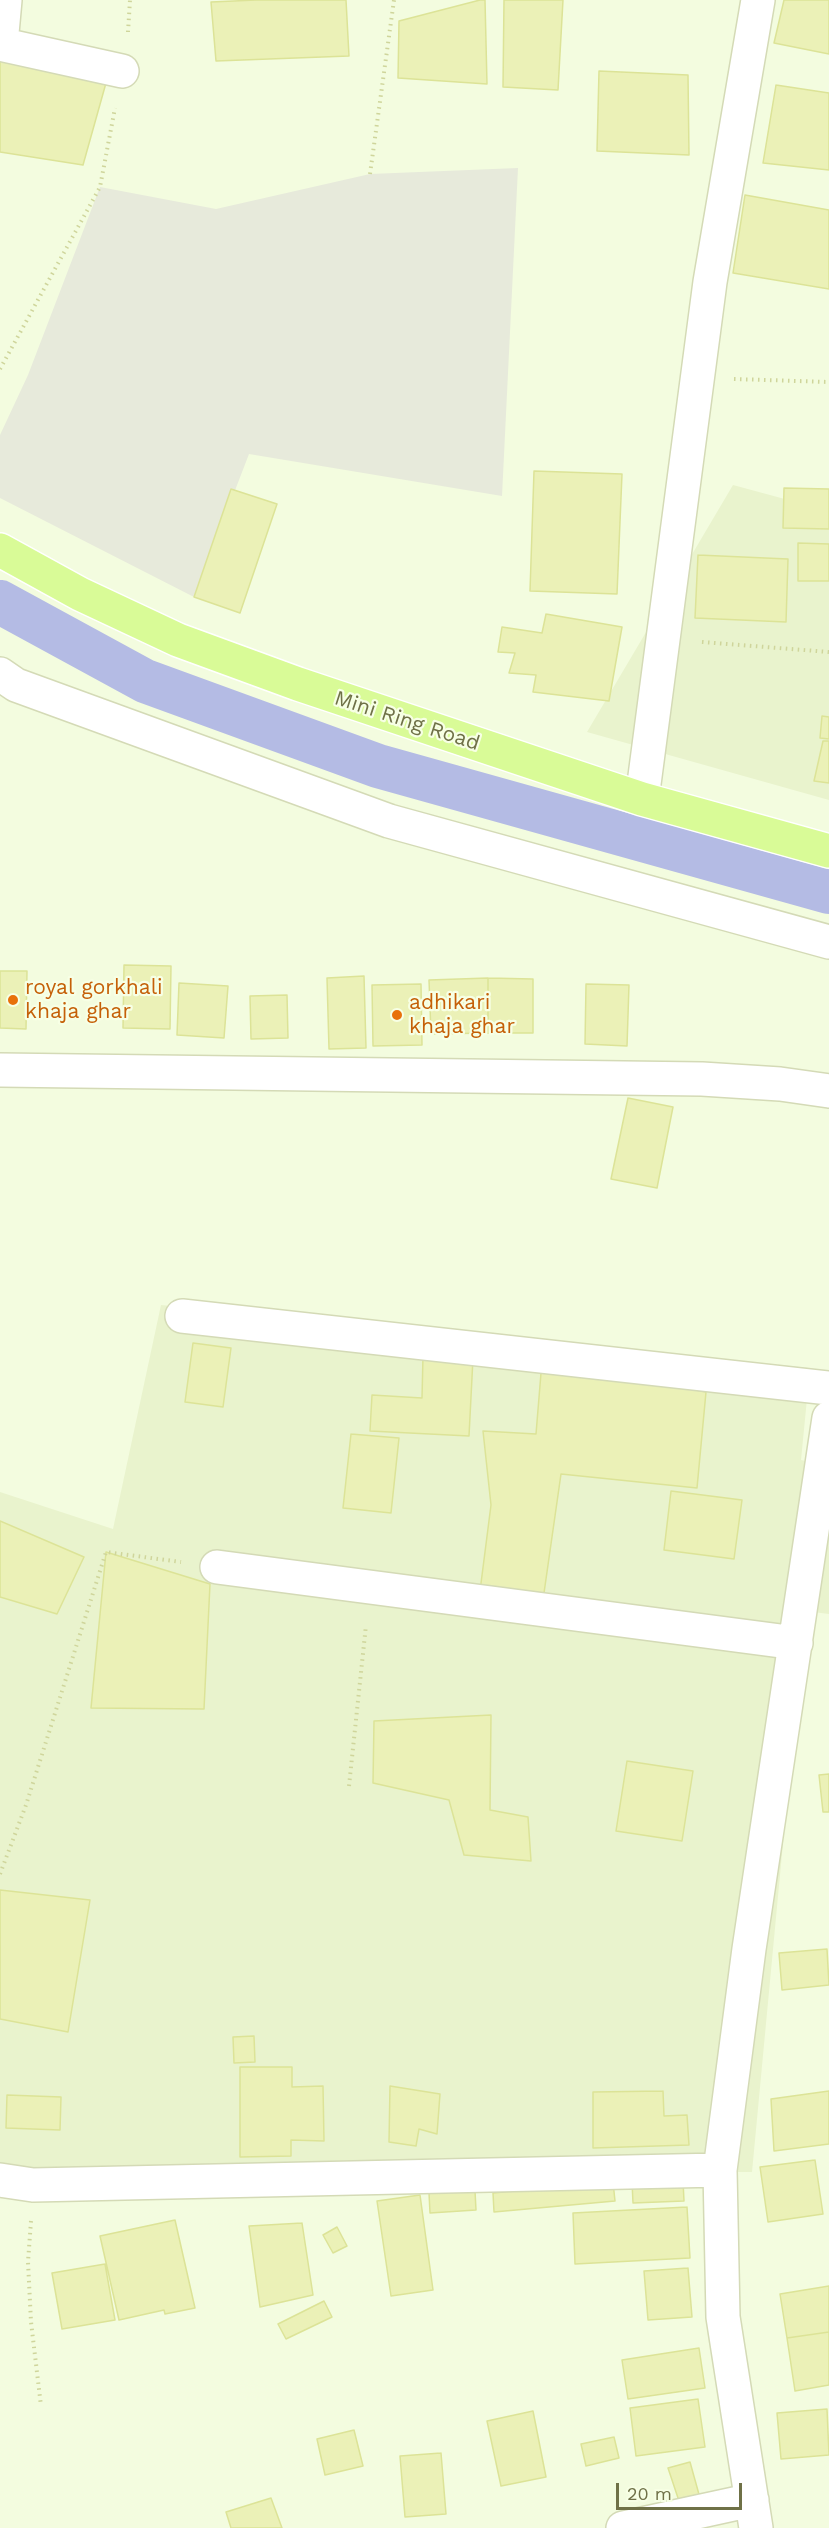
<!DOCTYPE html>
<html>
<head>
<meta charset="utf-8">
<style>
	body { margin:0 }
	#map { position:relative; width:829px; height:2528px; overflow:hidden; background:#f3fcdf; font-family:"Work Sans",sans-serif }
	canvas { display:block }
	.scale { position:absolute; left:616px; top:2483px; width:126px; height:27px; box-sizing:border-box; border:3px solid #6f7147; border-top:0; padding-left:8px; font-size:18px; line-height:21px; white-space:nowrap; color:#6f7147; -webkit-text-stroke:4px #f7ffe5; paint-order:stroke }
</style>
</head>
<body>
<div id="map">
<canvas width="829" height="2528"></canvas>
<div class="scale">20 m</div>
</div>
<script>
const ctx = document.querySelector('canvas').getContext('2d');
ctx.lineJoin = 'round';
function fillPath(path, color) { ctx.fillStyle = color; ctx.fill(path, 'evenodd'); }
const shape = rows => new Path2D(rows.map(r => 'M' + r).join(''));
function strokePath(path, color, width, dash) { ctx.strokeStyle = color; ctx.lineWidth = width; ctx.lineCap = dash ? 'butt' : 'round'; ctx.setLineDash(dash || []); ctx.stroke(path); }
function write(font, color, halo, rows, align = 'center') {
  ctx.font = font + ' "Work Sans",sans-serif'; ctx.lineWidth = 4.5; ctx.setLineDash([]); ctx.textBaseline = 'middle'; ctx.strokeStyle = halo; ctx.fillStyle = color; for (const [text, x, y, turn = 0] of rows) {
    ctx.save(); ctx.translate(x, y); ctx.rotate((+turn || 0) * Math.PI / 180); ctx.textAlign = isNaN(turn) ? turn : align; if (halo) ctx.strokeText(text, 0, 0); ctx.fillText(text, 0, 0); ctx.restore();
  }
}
const residential = shape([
	[733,485,829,511,829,800,587,732],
	[161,1305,810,1368,801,1460,829,1466,829,1614,813,1612,785,1822,752,2172,65,2170,0,2168,0,1492,113,1529]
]);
const industrial = shape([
	[518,168,502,496,249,454,194,597,0,498,0,435,28,375,100,187,216,209,370,174]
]);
const canal = shape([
	[0,602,145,681,378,766,829,892]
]);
const building = shape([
	[256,0,346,0,349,56,216,61,211,2,256,0],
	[480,0,485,0,487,84,398,78,399,21,480,0],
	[504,0,563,0,558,90,503,87,504,0],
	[784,0,829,0,829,54,774,43,784,0],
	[0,57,106,83,83,165,0,152,0,57],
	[599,71,688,75,689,155,597,151,599,71],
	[776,85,829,93,829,170,763,163,776,85],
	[745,195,829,210,829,289,733,273,745,195],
	[534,471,622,474,617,594,530,591,534,471],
	[784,488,829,489,829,529,783,528,784,488],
	[231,489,277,504,240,613,194,597,231,489],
	[798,543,829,544,829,581,798,581,798,543],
	[698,555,788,559,786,622,695,618,698,555],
	[546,614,622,627,609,701,533,692,536,675,509,673,515,653,498,652,502,627,542,633,546,614],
	[822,716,829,717,829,739,820,738,822,716],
	[823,741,829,741,829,783,814,781,823,741],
	[124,965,171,966,170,1029,123,1028,124,965],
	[0,971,27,971,26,1029,0,1028,0,971],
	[364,976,366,1048,329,1049,327,978,364,976],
	[488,978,488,1033,431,1034,429,980,488,978],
	[488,978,533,979,533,1033,488,1033,488,978],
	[179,983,228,986,224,1038,177,1035,179,983],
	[421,984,422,1045,373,1046,372,985,421,984],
	[586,984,629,985,627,1046,585,1044,586,984],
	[287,995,288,1038,251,1039,250,996,287,995],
	[628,1098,673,1107,657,1188,611,1179,628,1098],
	[193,1343,231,1348,223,1407,185,1402,193,1343],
	[423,1356,473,1358,469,1436,370,1431,372,1395,422,1398,423,1356],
	[542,1361,706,1392,697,1488,561,1474,544,1593,480,1591,491,1505,483,1431,536,1434,542,1361],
	[351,1434,399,1438,391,1513,343,1508,351,1434],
	[671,1491,742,1500,734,1559,664,1550,671,1491],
	[0,1521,84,1557,57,1614,0,1597,0,1521],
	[106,1552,210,1584,204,1709,91,1708,106,1552],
	[491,1715,490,1810,528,1817,531,1861,464,1855,449,1800,373,1783,374,1721,491,1715],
	[627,1761,693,1771,682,1841,616,1831,627,1761],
	[829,1774,829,1812,823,1812,819,1775,829,1774],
	[0,1890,90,1900,68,2032,0,2019,0,1890],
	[827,1949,829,1985,782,1990,779,1953,827,1949],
	[254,2036,255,2062,234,2063,233,2037,254,2036],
	[240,2067,292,2067,292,2087,323,2086,324,2141,291,2140,291,2156,240,2157,240,2067],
	[390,2086,440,2094,437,2134,419,2129,416,2146,389,2142,390,2086],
	[663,2091,664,2116,687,2115,689,2145,593,2148,593,2092,663,2091],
	[829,2091,829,2144,774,2151,771,2099,829,2091],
	[7,2095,61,2097,60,2130,6,2128,7,2095],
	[815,2160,823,2214,768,2222,760,2167,815,2160],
	[683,2181,684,2201,633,2203,632,2182,683,2181],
	[613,2182,615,2201,494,2212,493,2193,613,2182],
	[475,2191,476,2210,430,2213,429,2193,475,2191],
	[420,2195,433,2290,391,2296,377,2201,420,2195],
	[687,2207,690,2258,575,2264,573,2213,687,2207],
	[175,2220,195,2308,165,2314,164,2310,119,2320,100,2236,175,2220],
	[302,2223,313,2295,260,2307,249,2226,302,2223],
	[337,2227,347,2246,333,2253,323,2235,337,2227],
	[105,2264,115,2320,62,2329,52,2273,105,2264],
	[688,2268,692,2317,648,2320,644,2271,688,2268],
	[829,2286,829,2332,787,2338,780,2294,829,2286],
	[324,2301,332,2317,286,2339,278,2324,324,2301],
	[829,2332,829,2385,795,2391,787,2338,829,2332],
	[699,2348,705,2388,628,2399,622,2360,699,2348],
	[698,2399,705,2447,636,2456,630,2408,698,2399],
	[827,2409,829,2455,781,2459,777,2413,827,2409],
	[533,2411,546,2477,501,2486,487,2421,533,2411],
	[354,2430,363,2466,325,2475,317,2439,354,2430],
	[614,2437,619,2458,586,2466,581,2444,614,2437],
	[441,2453,446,2514,405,2517,400,2456,441,2453],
	[690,2462,700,2498,680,2504,668,2468,690,2462],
	[271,2498,282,2528,231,2528,226,2512,271,2498]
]);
const path = shape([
	[128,32,130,0],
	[370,174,394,0],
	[0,369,100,187,115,108],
	[734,379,829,382],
	[702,642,829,652],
	[349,1786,366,1625],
	[0,1874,26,1805,106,1552,181,1562],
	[31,2221,28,2262,31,2322,41,2406]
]);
const minor = shape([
	[0,44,122,71],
	[1,44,5,0],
	[0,674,16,685,389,821,829,942],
	[642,799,710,282,758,0],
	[0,1070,702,1079,780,1084,829,1091],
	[182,1316,829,1388],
	[217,1567,796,1643],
	[0,2180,33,2185,720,2170],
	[623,2528,752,2500],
	[756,2528,723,2317,720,2170,749,1949,829,1418]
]);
const major = shape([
	[0,550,80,594,178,640,298,684,642,799,829,851]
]);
const markers = [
	[13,1000,6,"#e8710a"],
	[397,1015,6,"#e8710a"]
];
const streetNames = [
	["Mini Ring Road",407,721,18]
];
const foodNames = [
	["royal gorkhali",25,988],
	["khaja ghar",25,1012],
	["adhikari",409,1003],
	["khaja ghar",409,1027]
];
fillPath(residential, '#e9f3cd');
fillPath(industrial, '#e7eadb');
strokePath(canal, '#b4bbe4', 44);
fillPath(building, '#ebf1b7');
strokePath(building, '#dce397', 1.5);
strokePath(minor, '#d4dab6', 36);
strokePath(major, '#fff', 36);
strokePath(path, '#cfd59b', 4, [1.5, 4.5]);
strokePath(minor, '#fff', 33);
strokePath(major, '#d9fb97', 33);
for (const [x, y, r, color] of markers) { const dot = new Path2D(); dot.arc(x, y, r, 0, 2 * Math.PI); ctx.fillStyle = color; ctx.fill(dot); strokePath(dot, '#f7ffe5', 2); }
write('21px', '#6f7147', '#f7ffe5', streetNames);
write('21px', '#c56008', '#f7ffe5', foodNames, 'left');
</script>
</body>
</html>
